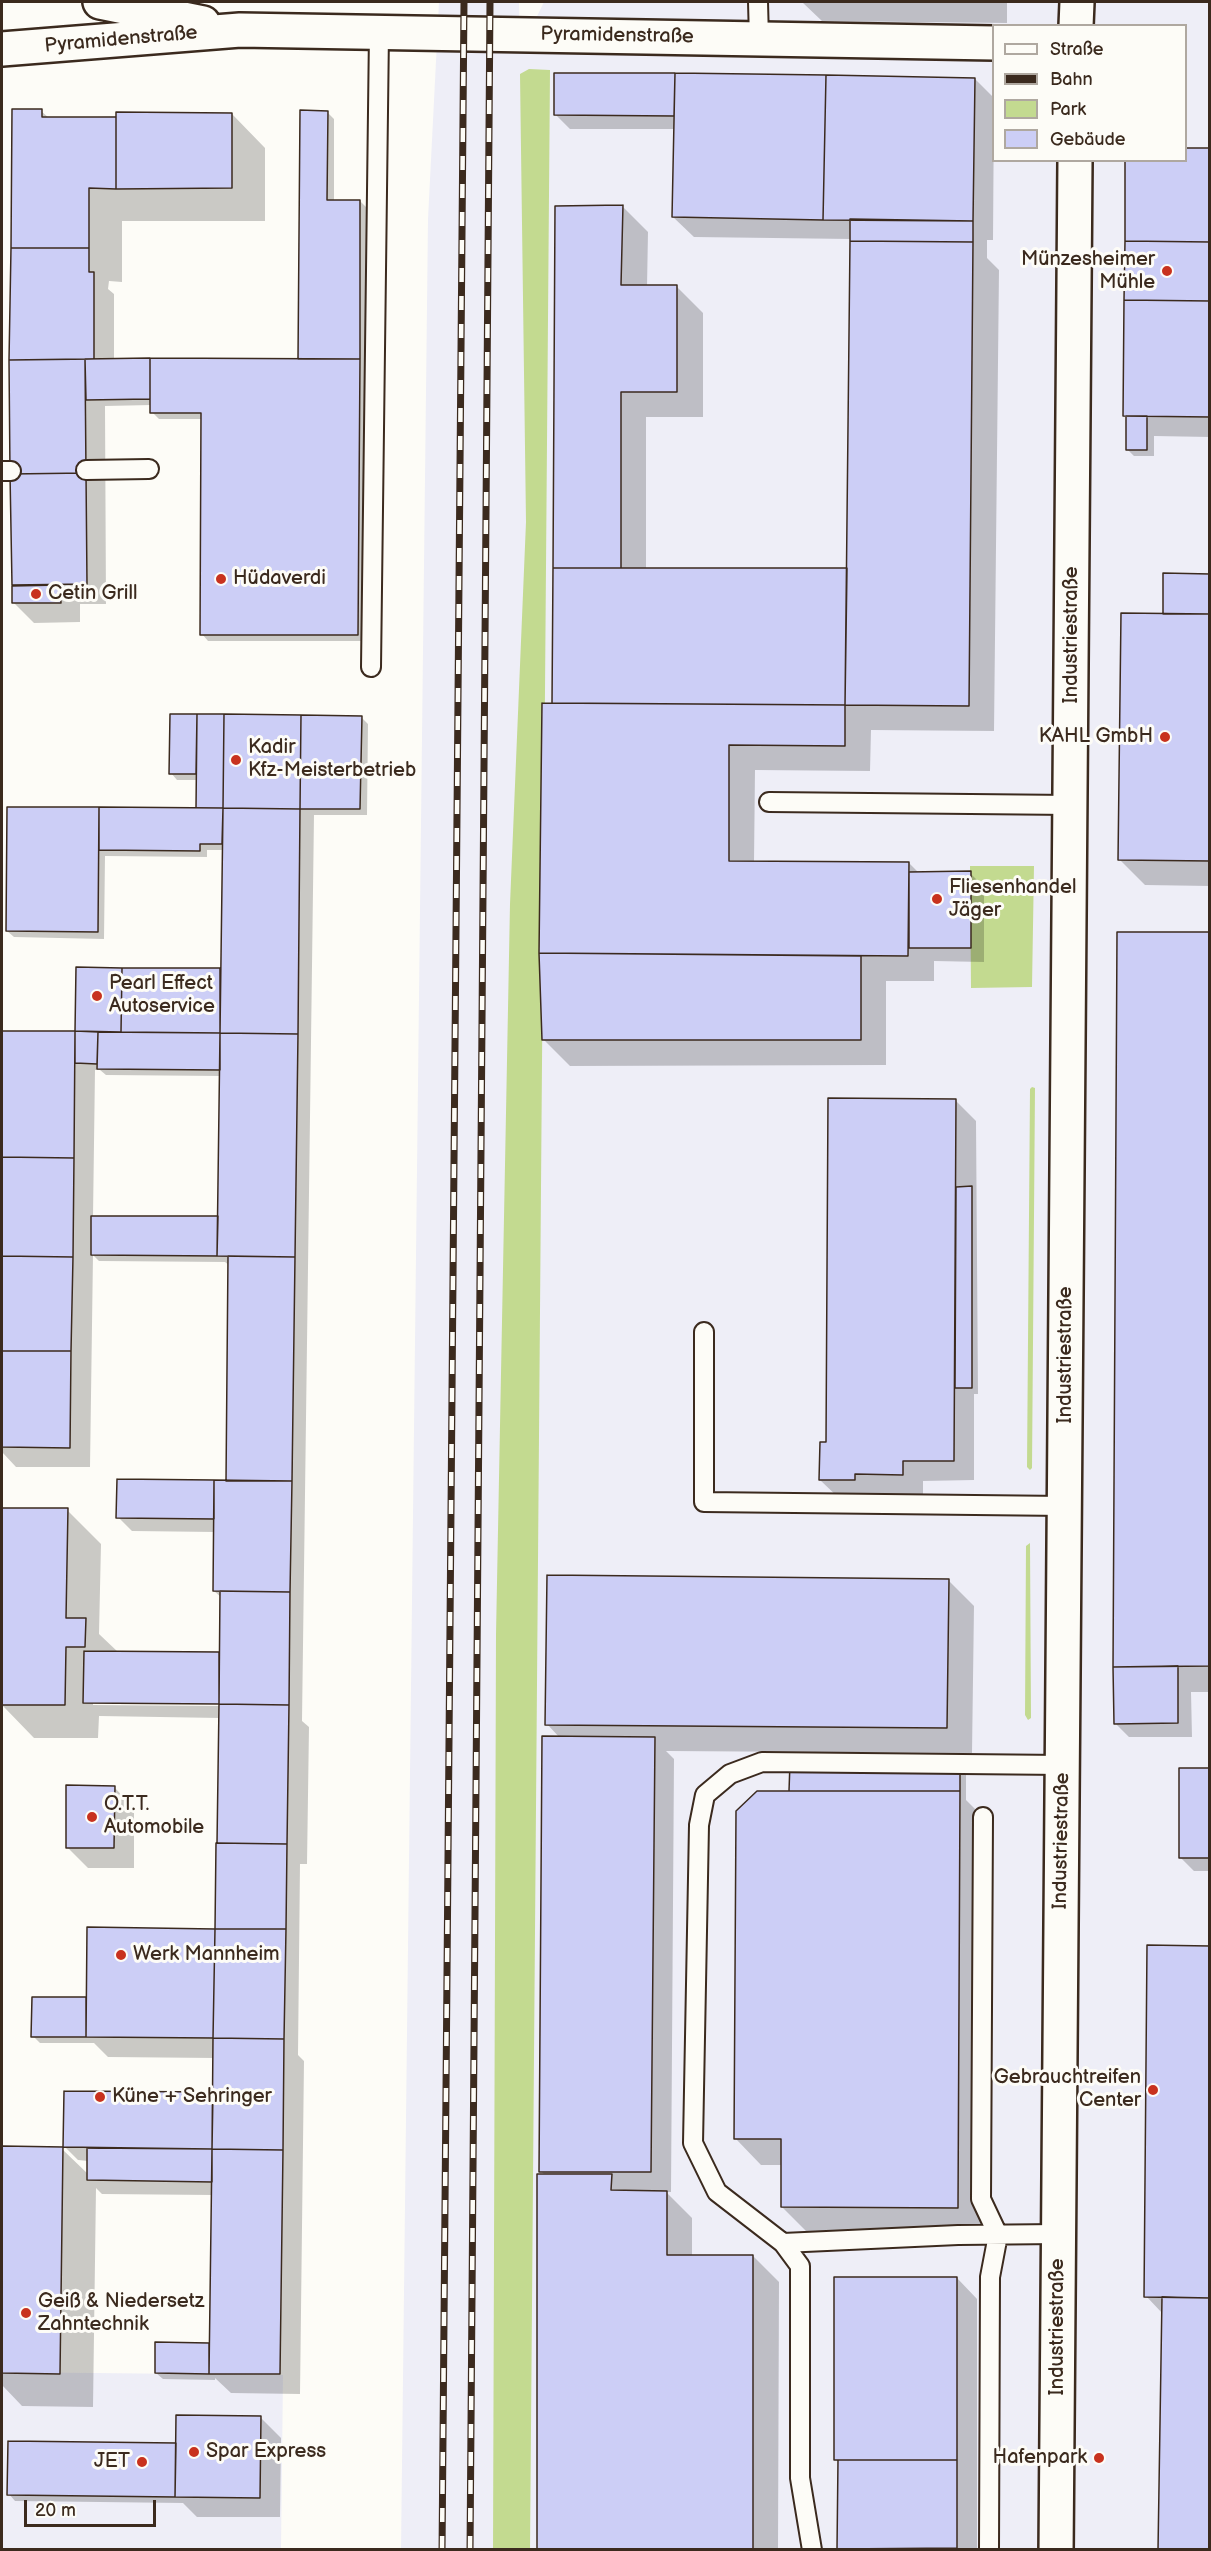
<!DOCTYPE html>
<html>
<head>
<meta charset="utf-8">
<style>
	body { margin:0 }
	#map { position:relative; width:1211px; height:2551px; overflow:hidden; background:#fdfcf7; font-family:"Balsamiq Sans",sans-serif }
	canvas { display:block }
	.frame { position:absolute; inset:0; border:3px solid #3b2a1e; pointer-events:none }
	.legend { position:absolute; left:992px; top:24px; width:195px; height:138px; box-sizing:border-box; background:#fdfcf7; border:2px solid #afa8a0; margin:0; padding:8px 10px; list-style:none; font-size:18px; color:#3b2a1e }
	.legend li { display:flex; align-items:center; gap:12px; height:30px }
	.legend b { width:30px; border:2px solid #afa8a0 }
	.scale { position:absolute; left:24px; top:2500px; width:132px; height:27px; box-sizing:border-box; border:3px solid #3b2a1e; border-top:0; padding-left:8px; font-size:18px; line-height:21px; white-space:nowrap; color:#3b2a1e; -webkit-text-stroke:4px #fdfcf7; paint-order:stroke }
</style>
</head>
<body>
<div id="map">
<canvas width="1211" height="2551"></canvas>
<div class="frame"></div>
<ul class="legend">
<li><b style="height:8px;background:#fdfcf7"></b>Straße</li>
<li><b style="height:8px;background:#3b2a1e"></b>Bahn</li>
<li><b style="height:16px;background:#c3da90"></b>Park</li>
<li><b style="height:16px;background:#cccef6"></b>Gebäude</li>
</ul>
<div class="scale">20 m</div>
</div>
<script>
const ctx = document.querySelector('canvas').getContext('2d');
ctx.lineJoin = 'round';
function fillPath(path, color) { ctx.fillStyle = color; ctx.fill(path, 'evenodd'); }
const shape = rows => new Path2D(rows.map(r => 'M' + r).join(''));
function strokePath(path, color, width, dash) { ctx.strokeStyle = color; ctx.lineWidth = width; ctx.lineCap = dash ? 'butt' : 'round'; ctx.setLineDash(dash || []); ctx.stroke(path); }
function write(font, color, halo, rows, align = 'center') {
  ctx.font = font + ' "Balsamiq Sans",sans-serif'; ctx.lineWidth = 6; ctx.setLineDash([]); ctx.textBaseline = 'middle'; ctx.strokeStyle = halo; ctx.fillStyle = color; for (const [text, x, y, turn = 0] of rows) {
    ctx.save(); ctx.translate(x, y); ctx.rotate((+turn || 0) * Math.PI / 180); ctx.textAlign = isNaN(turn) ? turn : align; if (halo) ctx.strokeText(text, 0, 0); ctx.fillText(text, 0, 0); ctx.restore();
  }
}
const built = shape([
	[439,2,519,2,520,51,544,2,1209,2,1209,2549,401,2550,428,219],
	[994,26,1186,26,1186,160,994,160],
	[2,2372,283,2375,281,2549,2,2550]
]);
const green = shape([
	[529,69,550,70,530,2549,493,2550,496,1634,510,904,526,522,520,74],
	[970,866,1034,866,1032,987,971,988],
	[1032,1087,1035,1088,1032,1468,1030,1470,1027,1467,1030,1089],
	[1030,1543,1031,1718,1028,1720,1025,1715,1026,1546]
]);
const shadow = shape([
	[802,2,1007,2,1007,23,822,21],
	[675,75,975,79,994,98,993,240,987,240,987,258,999,270,994,731,871,730,870,771,755,770,754,862,909,863,919,873,970,873,984,887,984,962,934,961,934,981,886,981,886,1065,570,1066,544,1040,541,953,554,705,556,208,622,206,648,232,647,287,677,287,703,313,703,417,646,417,646,570,848,569,851,239,694,237,673,217,675,129,570,129,556,115],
	[41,111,49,118,232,114,265,148,265,221,122,221,122,282,109,281,108,289,114,294,114,360,300,360,327,112,334,119,334,201,360,201,367,208,365,641,208,641,202,634,202,419,159,419,152,412,152,405,105,406,106,604,80,604,80,622,34,623,13,602,13,248],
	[1186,149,1210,149,1210,437,1154,436,1154,456,1134,456,1127,449,1128,419,1125,416,1186,160],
	[1210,576,1210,886,1145,885,1119,859,1164,615],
	[171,715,361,717,368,724,367,815,314,815,302,1721,309,1727,307,1864,300,1864,298,2055,304,2061,300,2394,231,2393,215,2378,215,2380,163,2379,156,2373,209,2344,211,2347,213,2195,102,2194,96,2188,93,2407,22,2406,2,2385,2,2148,62,2149,88,2174,88,2161,78,2160,64,2146,214,2093,215,2058,108,2057,94,2043,40,2043,33,2036,86,1999,88,2001,216,1930,221,1845,219,1843,220,1718,99,1716,98,1738,34,1738,2,1705,3,1509,67,1510,101,1544,99,1634,118,1652,221,1653,222,1598,214,1591,215,1532,132,1531,118,1517,227,1482,230,1266,225,1262,99,1261,93,1255,90,1467,16,1467,2,1452,2,1032,77,1032,78,968,220,969,222,972,224,850,207,850,207,857,105,856,104,939,14,937,7,931,9,808,200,810,197,780,177,780,171,773],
	[219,974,222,974,221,1020,219,1020],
	[95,1070,100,1070,106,1075,221,1076,219,1218,93,1217],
	[93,1702,220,1703,220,1706,93,1705],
	[1210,933,1210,1692,1191,1692,1192,1737,1129,1737,1115,1723],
	[955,1100,976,1121,978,1394,974,1394,974,1480,923,1481,923,1495,875,1494,875,1500,841,1500,820,1480,828,1443],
	[948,1580,974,1606,972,1753,666,1751,674,1759,671,2192,666,2192,692,2218,692,2256,753,2256,779,2282,778,2550,537,2550,539,2176,546,2176,541,2171,560,1738,547,1724],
	[1210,1769,1210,1871,1194,1871,1180,1857],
	[966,1772,966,1800,985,1819,983,2233,808,2233,782,2207,783,2165,761,2165,736,2139,790,1793],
	[114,1787,134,1808,134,1868,88,1868,67,1847],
	[1210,1947,1163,2314,1146,2296],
	[957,2278,977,2299,977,2550,841,2550,840,2463,835,2459],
	[261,2418,281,2438,280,2517,197,2517,183,2503,15,2501,9,2494]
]);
const building = shape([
	[554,73,675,73,674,116,554,115,554,73],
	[675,73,826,75,823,220,672,217,675,73],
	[826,75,975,78,973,221,823,220,826,75],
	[12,109,42,109,42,117,116,117,116,189,89,188,89,248,11,248,12,109],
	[300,110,328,111,327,200,360,200,360,359,298,359,300,110],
	[116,112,232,113,232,188,116,189,116,112],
	[1186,148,1210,148,1210,242,1125,241,1125,160,1186,160,1186,148],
	[623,205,621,285,677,285,677,392,621,392,621,568,553,568,555,206,623,205],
	[850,219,973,221,973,242,850,241,850,219],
	[850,241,973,242,969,706,845,705,850,241],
	[1125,241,1210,242,1210,301,1124,300,1125,241],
	[11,248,89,248,89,272,94,272,94,359,9,360,11,248],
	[1124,300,1210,301,1210,417,1123,416,1124,300],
	[150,358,150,399,86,400,85,359,150,358],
	[150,358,360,359,358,635,200,635,201,413,150,413,150,358],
	[85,359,86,473,10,474,9,360,85,359],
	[1126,416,1147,416,1147,450,1126,450,1126,416],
	[86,473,87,584,12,585,10,474,86,473],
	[553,568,847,568,845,705,552,703,553,568],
	[1163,573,1210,574,1210,614,1163,614,1163,573],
	[60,585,61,603,12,603,12,586,60,585],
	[1121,613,1210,614,1210,861,1118,860,1121,613],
	[542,703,845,705,845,746,729,745,729,861,909,862,908,956,539,953,542,703],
	[170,714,197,714,196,774,169,774,170,714],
	[197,714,224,714,223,808,196,808,197,714],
	[224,714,301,715,300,809,223,808,224,714],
	[301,715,362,716,360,809,300,809,301,715],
	[7,807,99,807,98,932,6,931,7,807],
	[99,807,223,808,222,844,200,844,200,851,99,850,99,807],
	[223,808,300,809,298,1034,220,1033,223,808],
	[971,871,971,948,909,948,909,872,971,871],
	[1117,932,1210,932,1210,1666,1113,1667,1117,932],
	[539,953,861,956,861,1040,542,1040,539,953],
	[76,967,122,968,121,1032,75,1031,76,967],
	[122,968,220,968,220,1033,121,1032,122,968],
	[2,1031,75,1031,74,1158,2,1157,2,1031],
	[75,1031,98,1032,97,1064,75,1063,75,1031],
	[98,1032,220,1033,220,1070,97,1069,98,1032],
	[220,1033,298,1034,295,1257,217,1256,220,1033],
	[828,1098,956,1099,954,1461,903,1461,903,1475,855,1474,855,1480,819,1480,820,1442,826,1442,828,1098],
	[2,1157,74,1158,73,1257,2,1256,2,1157],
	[972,1186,972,1388,955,1388,956,1187,972,1186],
	[91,1216,218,1216,217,1256,91,1255,91,1216],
	[2,1256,73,1257,71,1351,2,1351,2,1256],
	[228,1256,295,1257,292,1481,226,1481,228,1256],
	[2,1351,71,1351,70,1448,2,1447,2,1351],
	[117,1479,214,1480,214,1519,116,1518,117,1479],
	[214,1480,292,1481,290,1592,213,1591,214,1480],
	[2,1508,68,1508,66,1618,86,1618,85,1647,66,1647,65,1705,2,1705,2,1508],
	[547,1575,949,1579,947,1728,545,1725,547,1575],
	[220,1591,290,1592,289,1705,219,1704,220,1591],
	[84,1651,219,1652,219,1704,83,1703,84,1651],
	[1178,1666,1178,1723,1114,1724,1113,1667,1178,1666],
	[219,1704,289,1705,287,1844,217,1843,219,1704],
	[542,1736,655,1737,651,2172,539,2172,542,1736],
	[790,1763,960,1764,960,1791,789,1791,790,1763],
	[1179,1768,1210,1768,1210,1858,1179,1858,1179,1768],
	[66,1785,115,1786,114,1848,66,1848,66,1785],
	[757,1791,960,1791,958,2208,781,2207,781,2139,734,2139,736,1811,757,1791],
	[216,1843,287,1844,286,1929,215,1929,216,1843],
	[87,1927,215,1929,213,2038,86,2037,87,1927],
	[215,1929,286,1929,284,2039,213,2038,215,1929],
	[1147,1945,1210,1946,1210,2298,1144,2297,1147,1945],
	[32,1997,86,1997,86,2037,31,2037,32,1997],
	[213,2038,284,2039,283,2150,212,2149,213,2038],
	[64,2091,213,2092,212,2149,63,2147,64,2091],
	[2,2146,63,2147,60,2374,2,2373,2,2146],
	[87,2148,212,2149,212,2182,87,2180,87,2148],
	[212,2149,283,2150,280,2374,209,2374,212,2149],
	[537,2174,612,2174,611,2190,667,2191,667,2255,753,2255,753,2550,537,2550,537,2174],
	[834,2277,957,2277,957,2460,834,2460,834,2277],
	[1162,2297,1210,2298,1210,2550,1158,2550,1162,2297],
	[155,2342,209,2343,209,2374,155,2373,155,2342],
	[176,2415,261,2416,260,2498,175,2497,176,2415],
	[8,2441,176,2443,175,2497,7,2495,8,2441],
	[838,2460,957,2460,957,2548,837,2549,838,2460]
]);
const service = shape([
	[758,2,759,39],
	[86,470,149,469],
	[2,471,11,471],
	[371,667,379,32],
	[769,802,1071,805],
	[704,1332,704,1502,1065,1506],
	[983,1817,981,2199,998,2235,990,2277,989,2550],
	[783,2243,958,2235,1059,2234],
	[812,2550,800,2478,800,2266,783,2243,717,2192,693,2143,699,1825,705,1795,730,1774,762,1762,1063,1765]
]);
const minor = shape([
	[100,2,203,23],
	[2,49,240,30,994,43]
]);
const tertiary = shape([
	[1076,26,1077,2],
	[1056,2550,1075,160]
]);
const rail = shape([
	[442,2550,464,2],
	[470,2550,490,2]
]);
const markers = [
	[1167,271,6,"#c8321e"],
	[221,579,6,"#c8321e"],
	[36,594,6,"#c8321e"],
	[1165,737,6,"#c8321e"],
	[236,760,6,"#c8321e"],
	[937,899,6,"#c8321e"],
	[97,996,6,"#c8321e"],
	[92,1817,6,"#c8321e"],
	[121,1955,6,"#c8321e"],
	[1153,2090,6,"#c8321e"],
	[100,2097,6,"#c8321e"],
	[26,2313,6,"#c8321e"],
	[194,2452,6,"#c8321e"],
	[1099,2458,6,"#c8321e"],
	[142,2462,6,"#c8321e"]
];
const streetNames = [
	["Pyramidenstraße",617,36,1],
	["Pyramidenstraße",121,40,-5],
	["Industriestraße",1072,635,-90],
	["Industriestraße",1066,1355,-90],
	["Industriestraße",1062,1841,-89],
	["Industriestraße",1058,2327,-90]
];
const poiNames = [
	["Münzesheimer",1155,260,"right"],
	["Mühle",1155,283,"right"],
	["Hüdaverdi",233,579],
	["Cetin Grill",48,594],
	["KAHL GmbH",1153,737,"right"],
	["Kadir",248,748],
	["Kfz-Meisterbetrieb",248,771],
	["Fliesenhandel",949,888],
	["Jäger",949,911],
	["Pearl Effect",109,984],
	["Autoservice",109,1007],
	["O.T.T.",104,1805],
	["Automobile",104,1828],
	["Werk Mannheim",133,1955],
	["Gebrauchtreifen",1141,2078,"right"],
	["Center",1141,2101,"right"],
	["Küne + Sehringer",112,2097],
	["Geiß & Niedersetz",38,2302],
	["Zahntechnik",38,2325],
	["Spar Express",206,2452],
	["Hafenpark",1087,2458,"right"],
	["JET",130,2462,"right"]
];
fillPath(built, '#eeeef7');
fillPath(green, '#c3da90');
fillPath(shadow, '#0003');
fillPath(building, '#cccef6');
strokePath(building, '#3b2a1e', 1.5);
strokePath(service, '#3b2a1e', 22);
strokePath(minor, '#3b2a1e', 38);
strokePath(tertiary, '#3b2a1e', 38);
strokePath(service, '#fdfcf7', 18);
strokePath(minor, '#fdfcf7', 33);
strokePath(tertiary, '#fdfcf7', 33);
strokePath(rail, '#3b2a1e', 7);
strokePath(rail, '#fdfcf7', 4.5, [14]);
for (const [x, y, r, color] of markers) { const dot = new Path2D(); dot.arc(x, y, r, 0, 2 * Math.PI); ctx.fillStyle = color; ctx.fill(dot); strokePath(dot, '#fdfcf7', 2); }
write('20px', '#3b2a1e', '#fdfcf7', streetNames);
write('20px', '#3b2a1e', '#fdfcf7', poiNames, 'left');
</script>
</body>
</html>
